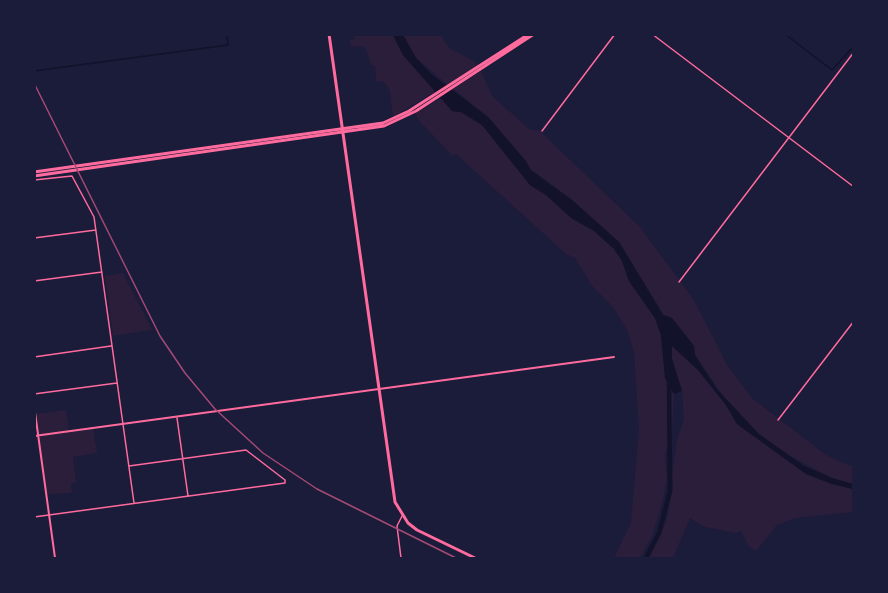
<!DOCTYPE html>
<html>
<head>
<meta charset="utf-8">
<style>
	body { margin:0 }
	#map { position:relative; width:888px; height:593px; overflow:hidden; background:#1b1b3a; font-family:Quicksand,sans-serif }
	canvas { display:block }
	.frame { position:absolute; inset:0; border:36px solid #1b1b3a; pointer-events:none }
</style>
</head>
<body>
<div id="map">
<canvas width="888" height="593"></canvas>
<div class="frame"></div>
</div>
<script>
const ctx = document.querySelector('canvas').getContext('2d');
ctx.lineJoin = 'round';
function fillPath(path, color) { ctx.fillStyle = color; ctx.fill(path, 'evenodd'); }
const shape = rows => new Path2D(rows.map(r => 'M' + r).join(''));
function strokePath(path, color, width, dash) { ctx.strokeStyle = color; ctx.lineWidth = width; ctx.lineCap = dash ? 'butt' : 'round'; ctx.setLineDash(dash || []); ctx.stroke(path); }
const green = shape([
	[354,35,393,35,403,55,436,91,393,117,390,91,383,81,376,82,375,66,371,65,366,49,362,46,351,47,350,40,355,39],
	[403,35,441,35,449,48,474,61,478,67,449,86,416,58],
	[481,71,492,96,529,129,540,131,640,227,694,300,727,365,752,398,826,455,853,467,853,484,832,478,782,452,759,434,728,403,695,355,693,346,672,318,664,315,619,242,572,200,531,170,525,160,488,117,453,89],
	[441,98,452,111,461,112,482,125,530,185,546,195,571,217,594,231,614,249,622,261,629,281,655,318,661,335,665,377,674,394,672,430,665,455,667,480,663,499,653,534,640,558,614,558,631,522,639,429,634,353,628,332,613,307,592,286,575,258,566,254,456,154,453,156,419,121,415,114],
	[123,273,152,330,113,336,105,276],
	[672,346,698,370,726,405,737,424,806,474,832,484,853,489,853,512,795,518,777,525,756,551,749,547,741,531,734,533,702,526,690,518,673,558,649,558,666,522,673,487,672,475,677,439,684,420,682,391,672,359,670,348],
	[66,410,69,431,93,428,97,453,73,457,76,482,71,483,72,493,47,494,36,414]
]);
const water = shape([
	[393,35,403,35,416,58,431,74,488,117,525,160,531,170,572,200,619,242,663,315,672,318,694,346,695,355,716,388,759,434,804,466,832,478,853,484,853,489,832,484,806,474,737,424,726,405,698,370,672,346,672,359,682,391,674,394,665,378,661,335,655,318,629,281,622,261,614,249,594,231,571,218,546,195,530,185,482,125,461,112,452,111,403,55]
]);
const stream = shape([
	[785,34,832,70,854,46],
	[34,71,228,45,227,34]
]);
const river = shape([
	[646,558,659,533,670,491,669,377]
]);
const minor = shape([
	[652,34,854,187],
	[542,131,615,34],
	[34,180,72,176,94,217,134,503],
	[34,238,96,230],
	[34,281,102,272],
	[679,282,854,52],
	[34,357,111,346],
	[34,394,117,383],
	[177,418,188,496],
	[778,420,854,321],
	[34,517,285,483,285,480,246,450,129,466],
	[401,558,397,526,402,516]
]);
const tertiary = shape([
	[34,405,55,558],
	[34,436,614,357]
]);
const primary = shape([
	[329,34,395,502,408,523,417,530,475,558],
	[34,172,383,123,409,111,529,34],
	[34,176,384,126,416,111,534,34]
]);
const rail = shape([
	[34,83,160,336,185,373,215,409,263,453,317,489,456,558]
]);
fillPath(green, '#2a1e3b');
fillPath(water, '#12122b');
strokePath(stream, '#12122b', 1.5);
strokePath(river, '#12122b', 4.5);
strokePath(minor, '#ff6b9d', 1.5);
strokePath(tertiary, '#ff6b9d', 2);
strokePath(primary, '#ff6b9d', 3);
strokePath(rail, '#a44b75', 1.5);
</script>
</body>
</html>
